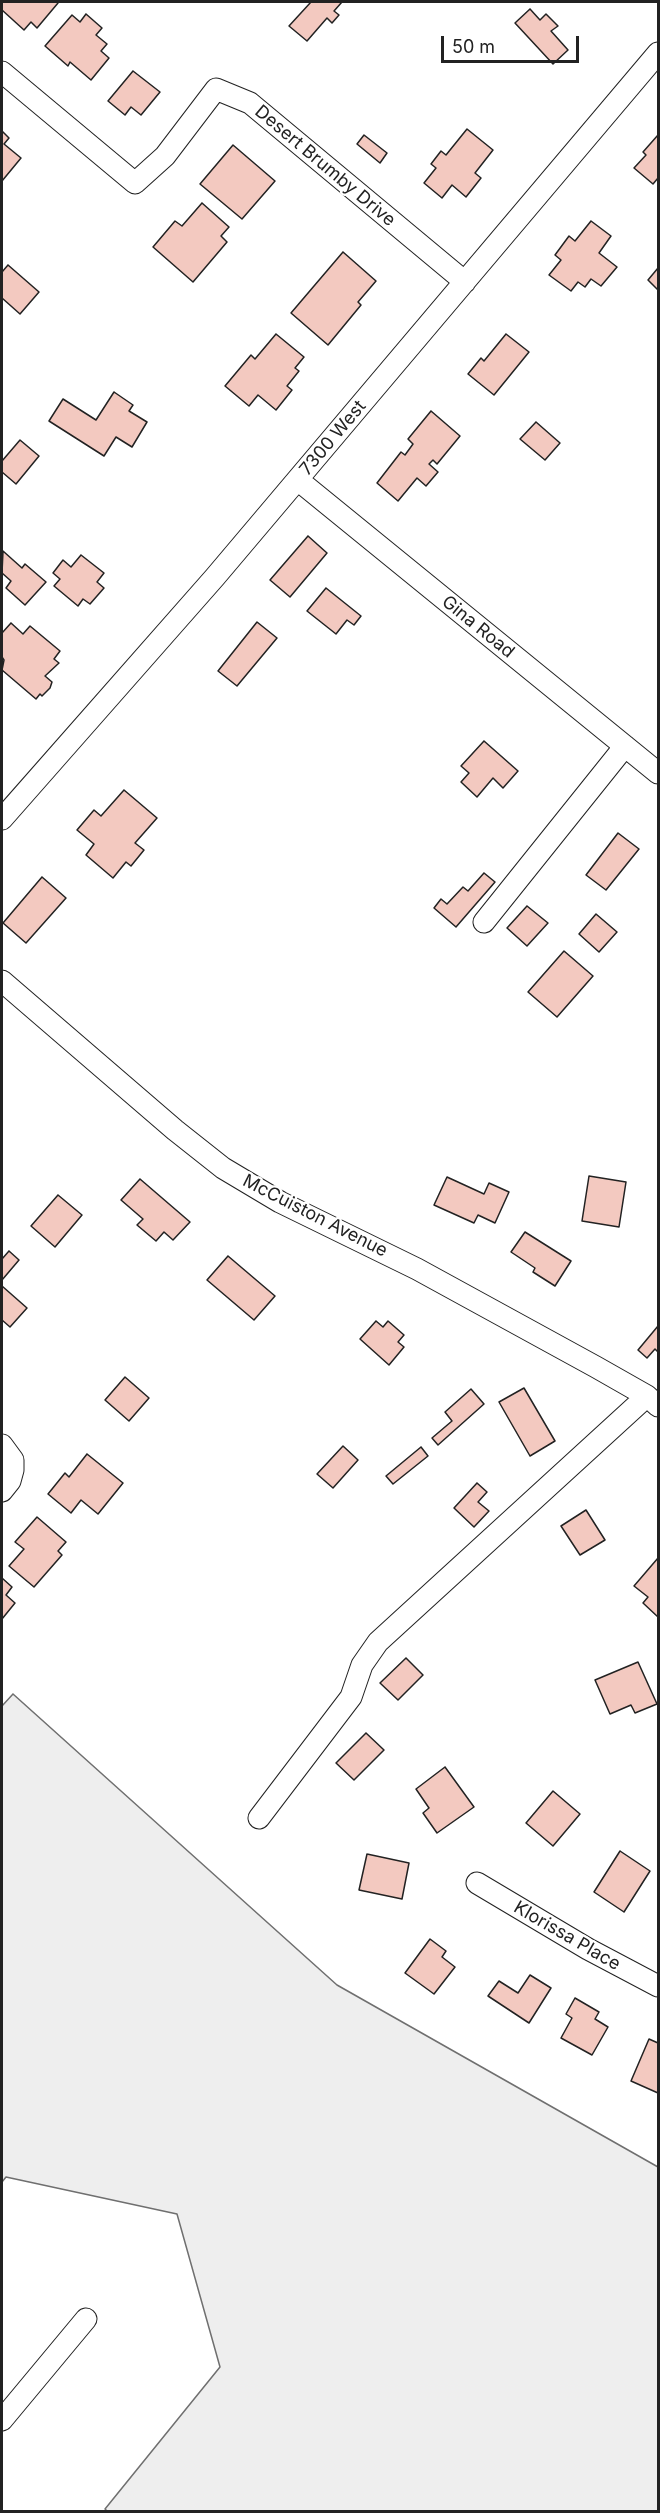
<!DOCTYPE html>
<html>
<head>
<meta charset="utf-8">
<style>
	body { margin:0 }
	#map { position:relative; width:660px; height:2513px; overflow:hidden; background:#fff; font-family:Inter,sans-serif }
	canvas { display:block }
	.frame { position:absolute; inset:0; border:3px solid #222; pointer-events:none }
	.scale { position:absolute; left:441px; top:36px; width:138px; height:27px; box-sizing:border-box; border:3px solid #222; border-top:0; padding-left:8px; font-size:18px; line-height:21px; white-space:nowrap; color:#222; -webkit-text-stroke:4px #fff; paint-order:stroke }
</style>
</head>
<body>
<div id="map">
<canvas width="660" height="2513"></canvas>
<div class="frame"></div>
<div class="scale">50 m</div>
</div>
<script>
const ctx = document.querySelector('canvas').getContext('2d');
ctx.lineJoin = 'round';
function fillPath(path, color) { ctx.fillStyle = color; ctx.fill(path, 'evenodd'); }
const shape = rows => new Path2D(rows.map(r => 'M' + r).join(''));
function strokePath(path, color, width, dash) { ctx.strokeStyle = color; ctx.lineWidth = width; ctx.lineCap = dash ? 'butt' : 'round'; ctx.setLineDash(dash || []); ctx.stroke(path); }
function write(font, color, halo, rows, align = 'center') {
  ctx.font = font + ' Inter,sans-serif'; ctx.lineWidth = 4.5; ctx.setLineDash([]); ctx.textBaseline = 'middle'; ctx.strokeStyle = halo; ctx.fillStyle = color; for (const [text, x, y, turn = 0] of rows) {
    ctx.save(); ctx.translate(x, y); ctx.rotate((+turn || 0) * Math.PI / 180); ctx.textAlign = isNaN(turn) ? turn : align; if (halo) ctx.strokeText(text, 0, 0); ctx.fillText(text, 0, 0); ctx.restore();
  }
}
const green = shape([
	[13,1694,337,1985,658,2167,658,2511,108,2512,105,2509,220,2367,177,2214,6,2177,2,2182,2,1706,13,1694]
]);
const building = shape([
	[2,2,57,2,58,3,37,28,31,22,24,30,2,10,2,2],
	[311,2,342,2,334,11,339,15,332,23,327,18,307,41,289,26,311,2],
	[530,9,540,20,546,14,558,26,551,31,568,50,553,64,515,23,530,9],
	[86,14,102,28,96,35,107,44,101,51,109,58,91,80,70,62,68,66,45,46,72,15,80,22,86,14],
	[133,71,160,92,141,115,131,107,125,115,108,101,133,71],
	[467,129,493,150,475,173,481,178,466,197,452,185,442,198,424,183,436,168,431,164,441,151,446,155,467,129],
	[2,131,9,138,4,144,21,158,2,181,2,131],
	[364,135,387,153,380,163,357,144,364,135],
	[658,135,658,178,653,184,634,168,646,155,643,152,658,135],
	[233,145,275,181,242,219,200,184,233,145],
	[202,203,229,227,221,236,227,242,193,282,153,247,175,221,182,226,202,203],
	[591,221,611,236,599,253,617,267,601,286,591,279,585,287,578,282,571,291,549,275,561,260,555,255,569,236,575,241,591,221],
	[343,252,376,281,358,302,361,305,328,345,291,313,343,252],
	[8,265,39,292,20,314,2,298,2,272,8,265],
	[658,268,658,290,648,280,658,268],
	[276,334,304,357,295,368,299,371,287,386,292,390,276,410,258,395,249,406,225,386,251,355,255,359,276,334],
	[506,334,529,352,494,395,468,374,481,358,484,361,506,334],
	[114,392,133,405,129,411,147,422,132,447,116,437,104,456,49,421,63,399,96,420,114,392],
	[431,411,460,436,437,464,433,460,429,464,438,472,426,486,417,478,398,501,377,483,401,452,405,455,413,444,408,439,431,411],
	[536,422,560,443,545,460,520,439,536,422],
	[20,440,39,456,16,484,2,472,2,461,20,440],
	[308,536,327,553,290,597,270,580,308,536],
	[3,551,22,568,25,564,46,582,25,605,6,588,11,581,2,573,3,551],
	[81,555,104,573,97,582,104,588,90,604,83,599,78,606,54,586,60,579,53,573,63,560,71,567,81,555],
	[326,588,361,616,354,625,347,620,336,634,307,611,326,588],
	[257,622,277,638,237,686,218,671,257,622],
	[11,623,23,634,30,626,60,651,54,659,59,663,45,676,52,682,50,688,42,696,40,694,36,699,2,670,4,660,2,657,2,633,11,623],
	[484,741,518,771,503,788,493,778,477,797,461,782,469,773,461,766,484,741],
	[124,790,157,818,135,843,144,850,131,866,126,862,113,878,86,855,94,844,77,830,94,810,101,816,124,790],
	[618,833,639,849,606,890,586,875,618,833],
	[484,873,495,882,456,927,434,908,441,899,447,904,463,887,468,891,484,873],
	[42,877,66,898,26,943,3,923,42,877],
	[527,906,548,923,527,946,507,928,527,906],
	[596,914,617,932,599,952,579,934,596,914],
	[564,951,593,976,557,1017,528,992,564,951],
	[589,1176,626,1182,619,1227,582,1221,589,1176],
	[447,1177,484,1194,489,1183,509,1192,495,1223,478,1215,474,1223,434,1205,447,1177],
	[140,1179,190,1222,173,1240,164,1232,156,1241,137,1225,143,1219,121,1200,140,1179],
	[58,1195,82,1215,55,1247,31,1226,58,1195],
	[525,1232,571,1261,555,1286,533,1272,535,1268,511,1252,525,1232],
	[9,1251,19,1260,2,1280,2,1259,9,1251],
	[228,1256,275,1296,254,1320,207,1280,228,1256],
	[2,1286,27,1308,10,1327,2,1320,2,1286],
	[376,1321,383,1327,388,1321,404,1335,398,1342,404,1347,389,1365,360,1339,376,1321],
	[658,1326,658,1352,655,1349,647,1358,638,1350,658,1326],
	[125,1377,149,1398,129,1421,105,1400,125,1377],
	[524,1388,555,1441,530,1456,499,1402,524,1388],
	[471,1389,484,1404,438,1445,432,1438,452,1421,445,1412,471,1389],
	[343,1446,358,1460,333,1488,317,1474,343,1446],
	[421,1447,428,1456,393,1484,386,1476,421,1447],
	[87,1454,123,1483,98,1514,81,1500,71,1513,48,1494,65,1473,69,1477,87,1454],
	[477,1483,487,1492,478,1502,489,1511,474,1527,454,1508,477,1483],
	[586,1510,605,1540,580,1555,561,1526,586,1510],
	[37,1517,66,1542,58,1551,62,1555,34,1587,9,1566,24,1549,15,1542,37,1517],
	[658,1558,658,1617,643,1603,648,1597,634,1586,658,1558],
	[2,1578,12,1587,6,1595,15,1603,2,1619,2,1578],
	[406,1658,423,1675,398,1700,380,1683,406,1658],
	[638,1662,657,1704,635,1713,631,1705,610,1714,595,1680,638,1662],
	[366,1733,384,1750,354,1780,336,1763,366,1733],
	[445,1767,474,1807,437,1833,423,1813,429,1808,416,1789,445,1767],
	[553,1791,580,1814,553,1846,526,1823,553,1791],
	[620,1851,650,1871,624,1912,594,1892,620,1851],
	[367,1854,409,1863,402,1899,359,1890,367,1854],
	[430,1939,446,1951,442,1957,455,1967,434,1994,405,1973,430,1939],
	[530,1975,551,1988,529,2023,488,1996,499,1981,518,1993,530,1975],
	[575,1998,599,2012,595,2019,608,2027,592,2055,561,2038,572,2018,566,2014,575,1998],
	[649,2039,658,2043,658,2093,631,2081,649,2039]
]);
const minor = shape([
	[2,72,135,183,165,156,216,89,250,103,465,282],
	[298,480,658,773],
	[2,819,215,577,658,53],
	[484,922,625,746],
	[2,981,175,1130,223,1168,280,1202,417,1269,596,1367,647,1396,658,1406],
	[2,1445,13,1460,13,1470,10,1481,2,1491],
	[259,1818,351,1697,362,1665,378,1642,647,1396],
	[477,1883,588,1949,658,1986],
	[2,2420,86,2319]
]);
const streetNames = [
	["Desert Brumby Drive",325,166,40],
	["7300 West",333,438,-50],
	["Gina Road",478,627,39],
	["McCuiston Avenue",315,1216,27],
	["Klorissa Place",567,1936,30]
];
fillPath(green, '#eee');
strokePath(green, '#6f6f6f', 1.5);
fillPath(building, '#f3c9c0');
strokePath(building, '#222', 1.5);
strokePath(minor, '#222', 23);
strokePath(minor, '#fff', 21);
write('18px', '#222', '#fff', streetNames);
</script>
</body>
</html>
